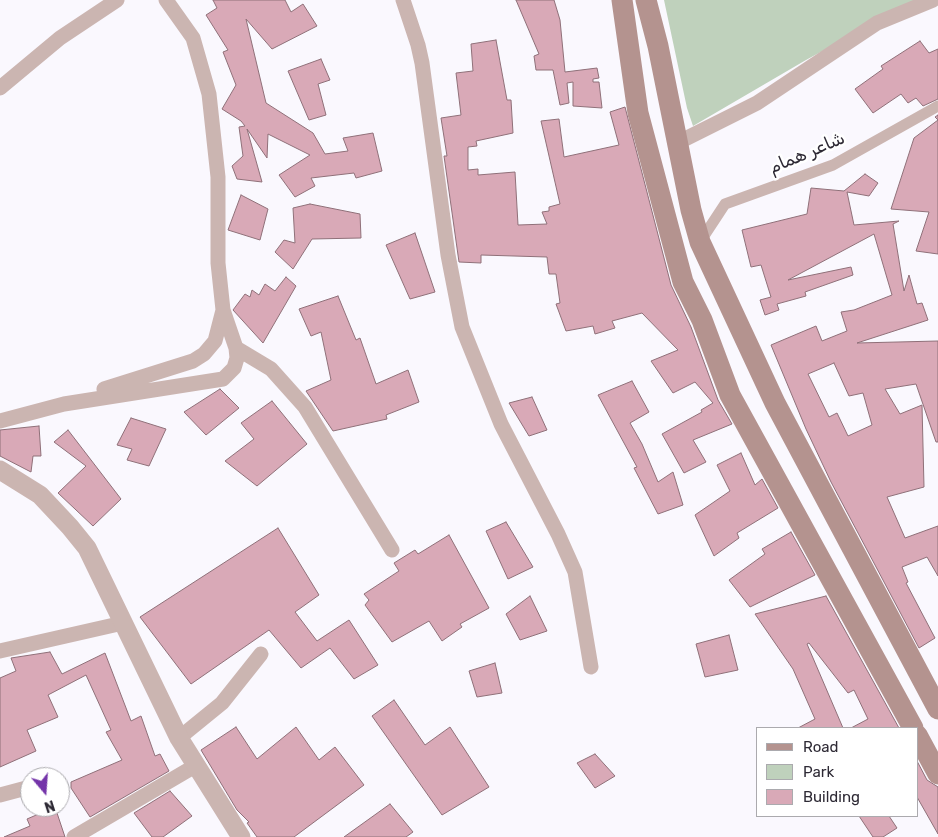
<!DOCTYPE html>
<html>
<head>
<meta charset="utf-8">
<style>
	body { margin:0 }
	#map { position:relative; width:938px; height:837px; overflow:hidden; background:#faf8fe; font-family:Rubik,sans-serif }
	canvas { display:block }
	.legend { position:absolute; left:756px; top:727px; width:162px; height:90px; box-sizing:border-box; background:#fff; border:1px solid #abaaae; margin:0; padding:6px 9px; list-style:none; font-size:15px; color:#2e2a35 }
	.legend li { display:flex; align-items:center; gap:10px; height:25px }
	.legend b { width:25px; border:1px solid #abaaae }
	.north { position:absolute; left:20px; top:767px; width:50px; height:50px; box-sizing:border-box; background:#fff; border:1px solid #abaaae; border-radius:50%; rotate:162deg; font-size:14px; font-weight:700; line-height:20px; text-align:center; color:#2e2a35 }
	.north::after { content:''; display:block; margin:auto; width:18px; height:22px; background:#7434a9; clip-path:polygon(50% 0,100% 100%,50% 72%,0 100%) }
</style>
</head>
<body>
<div id="map">
<canvas width="938" height="837"></canvas>
<ul class="legend">
<li><b style="height:6px;background:#b4938f"></b>Road</li>
<li><b style="height:14px;background:#bfd1bc"></b>Park</li>
<li><b style="height:14px;background:#d9a9b7"></b>Building</li>
</ul>
<div class="north">N</div>
</div>
<script>
const ctx = document.querySelector('canvas').getContext('2d');
ctx.lineJoin = 'round';
function fillPath(path, color) { ctx.fillStyle = color; ctx.fill(path, 'evenodd'); }
const shape = rows => new Path2D(rows.map(r => 'M' + r).join(''));
function strokePath(path, color, width, dash) { ctx.strokeStyle = color; ctx.lineWidth = width; ctx.lineCap = dash ? 'butt' : 'round'; ctx.setLineDash(dash || []); ctx.stroke(path); }
function write(font, color, halo, rows, align = 'center') {
  ctx.font = font + ' Rubik,"Noto Sans Arabic",sans-serif'; ctx.lineWidth = 5; ctx.setLineDash([]); ctx.textBaseline = 'middle'; ctx.strokeStyle = halo; ctx.fillStyle = color; for (const [text, x, y, turn = 0] of rows) {
    ctx.save(); ctx.translate(x, y); ctx.rotate((+turn || 0) * Math.PI / 180); ctx.textAlign = isNaN(turn) ? turn : align; if (halo) ctx.strokeText(text, 0, 0); ctx.fillText(text, 0, 0); ctx.restore();
  }
}
const green = shape([
	[664,0,916,0,806,60,693,126,687,108]
]);
const building = shape([
	[213,0,285,0,291,12,303,4,317,26,272,49,246,19,266,103,313,133,325,154,348,151,343,138,373,133,382,171,356,178,354,173,311,178,315,186,295,197,279,175,310,155,268,134,267,158,247,129,262,182,237,179,232,166,243,156,239,127,245,126,241,121,222,109,236,85,223,52,228,50,206,15,217,8,213,0],
	[516,0,554,0,560,20,565,72,597,68,599,78,593,79,593,82,599,82,602,108,573,106,573,82,567,83,569,103,560,105,553,70,536,70,534,56,539,54,516,0],
	[496,40,507,100,511,100,513,133,476,141,477,146,468,147,468,170,478,169,478,175,515,172,518,225,547,224,542,212,549,211,549,207,560,204,541,121,559,119,564,157,619,145,610,112,625,107,671,285,691,327,718,400,732,424,693,440,706,462,684,473,662,434,702,412,701,410,713,403,695,382,673,393,651,361,678,350,642,313,612,321,615,328,595,334,593,326,566,331,556,304,560,303,556,274,549,274,547,257,481,255,481,263,459,262,444,156,447,156,441,118,461,115,456,73,473,71,471,44,496,40],
	[920,41,929,53,938,49,938,99,923,106,916,98,908,103,901,94,873,113,855,89,883,69,881,66,920,41],
	[321,59,330,80,318,84,326,115,309,120,288,71,321,59],
	[938,115,938,254,916,251,929,212,891,209,914,138,938,120,935,117,938,115],
	[865,174,878,183,869,196,847,192,854,225,899,221,893,224,904,291,909,275,917,304,922,303,928,320,857,343,938,341,938,442,936,442,916,384,885,389,900,414,922,405,924,487,887,497,905,538,938,526,938,576,927,557,902,567,908,582,906,583,935,638,919,648,831,482,806,429,771,345,816,326,822,341,847,331,841,312,854,310,892,295,874,234,788,280,851,267,853,275,805,292,806,296,777,304,779,310,765,315,760,300,771,297,761,265,751,267,742,230,807,214,811,188,844,191,865,174],
	[834,363,849,396,863,393,872,425,848,436,837,413,829,417,808,374,834,363],
	[241,195,268,209,260,240,228,230,241,195],
	[310,204,360,214,361,238,312,239,293,269,275,252,284,240,295,243,293,208,310,204],
	[415,233,435,292,410,299,386,245,415,233],
	[286,277,296,286,263,343,233,310,245,294,250,297,252,290,259,295,265,284,275,291,286,277],
	[338,296,356,340,360,338,376,384,408,370,419,402,386,415,387,419,333,431,306,391,331,380,321,332,311,336,299,309,338,296],
	[632,381,649,412,630,423,642,444,658,482,673,472,683,505,658,514,634,468,637,467,598,395,632,381],
	[220,389,239,408,206,435,184,412,220,389],
	[532,397,547,430,529,436,509,403,532,397],
	[272,401,307,444,257,486,225,461,254,439,241,423,272,401],
	[131,418,166,429,149,466,127,460,132,449,117,445,131,418],
	[39,426,41,456,33,456,31,472,0,456,0,430,39,426],
	[68,430,121,499,93,526,58,493,86,466,54,442,68,430],
	[741,453,755,485,762,479,778,508,737,533,739,538,714,556,695,515,730,491,717,465,741,453],
	[506,522,533,567,508,579,486,531,506,522],
	[278,528,319,595,295,612,317,641,349,620,378,665,354,679,330,648,301,668,269,630,191,684,140,617,278,528],
	[791,532,815,575,750,607,729,580,765,554,762,549,791,532],
	[449,535,489,608,460,624,462,627,442,641,429,621,392,642,365,605,369,600,364,594,399,571,394,563,415,550,418,554,449,535],
	[530,596,547,631,520,640,506,614,530,596],
	[826,596,899,728,851,728,868,719,854,690,848,693,809,643,807,644,843,728,798,728,815,719,793,669,755,614,826,596],
	[729,635,738,670,705,677,696,644,729,635],
	[50,652,62,674,105,653,131,721,141,716,155,756,160,754,169,771,90,817,71,788,71,782,122,760,106,732,111,730,86,675,48,695,58,717,27,730,36,751,0,767,0,678,16,671,11,658,50,652],
	[495,663,502,693,477,697,469,671,495,663],
	[394,700,425,745,450,727,489,787,442,815,372,716,394,700],
	[236,727,257,759,296,727,319,760,335,747,364,785,294,837,257,837,247,823,249,822,237,810,201,750,236,727],
	[595,754,615,776,595,788,577,763,595,754],
	[917,761,927,780,938,787,938,834,917,797,917,761],
	[170,791,192,816,163,837,152,837,134,813,170,791],
	[390,804,413,832,406,837,344,837,390,804],
	[55,807,65,837,4,837,30,826,27,819,55,807],
	[859,816,889,816,897,828,883,837,873,837,859,816]
]);
const pedestrian = shape([
	[700,242,725,204,833,165,938,106]
]);
const minor = shape([
	[403,0,418,45,422,63,448,255,462,327,501,424,558,534,575,572,591,667],
	[0,88,60,38,117,0],
	[677,143,757,103,877,23,933,0],
	[236,348,271,369,305,407,392,550],
	[104,389,193,361,204,354,215,341,223,310],
	[0,421,64,404,223,379,234,368,237,358,236,348,223,310,218,263,218,177,209,94,193,38,166,0],
	[0,651,123,623],
	[179,738,222,703,261,654],
	[0,795,30,787],
	[74,837,195,766]
]);
const tertiary = shape([
	[0,470,40,495,70,527,87,548,179,738,241,837]
]);
const secondary = shape([
	[622,0,638,113,683,282,702,320,730,395,913,728],
	[646,0,658,46,691,210,700,242,775,403,938,709],
	[917,735,938,774]
]);
const streetNames = [
	["شاعر همام",807,153,-23]
];
fillPath(green, '#bfd1bc');
fillPath(building, '#d9a9b7');
strokePath(building, '#8f7079', 1);
strokePath(pedestrian, '#cbb5b1', 11);
strokePath(minor, '#cbb5b1', 15);
strokePath(tertiary, '#cbb5b1', 19);
strokePath(secondary, '#b4938f', 21);
write('18px', '#2e2a35', '#fff', streetNames);
</script>
</body>
</html>
